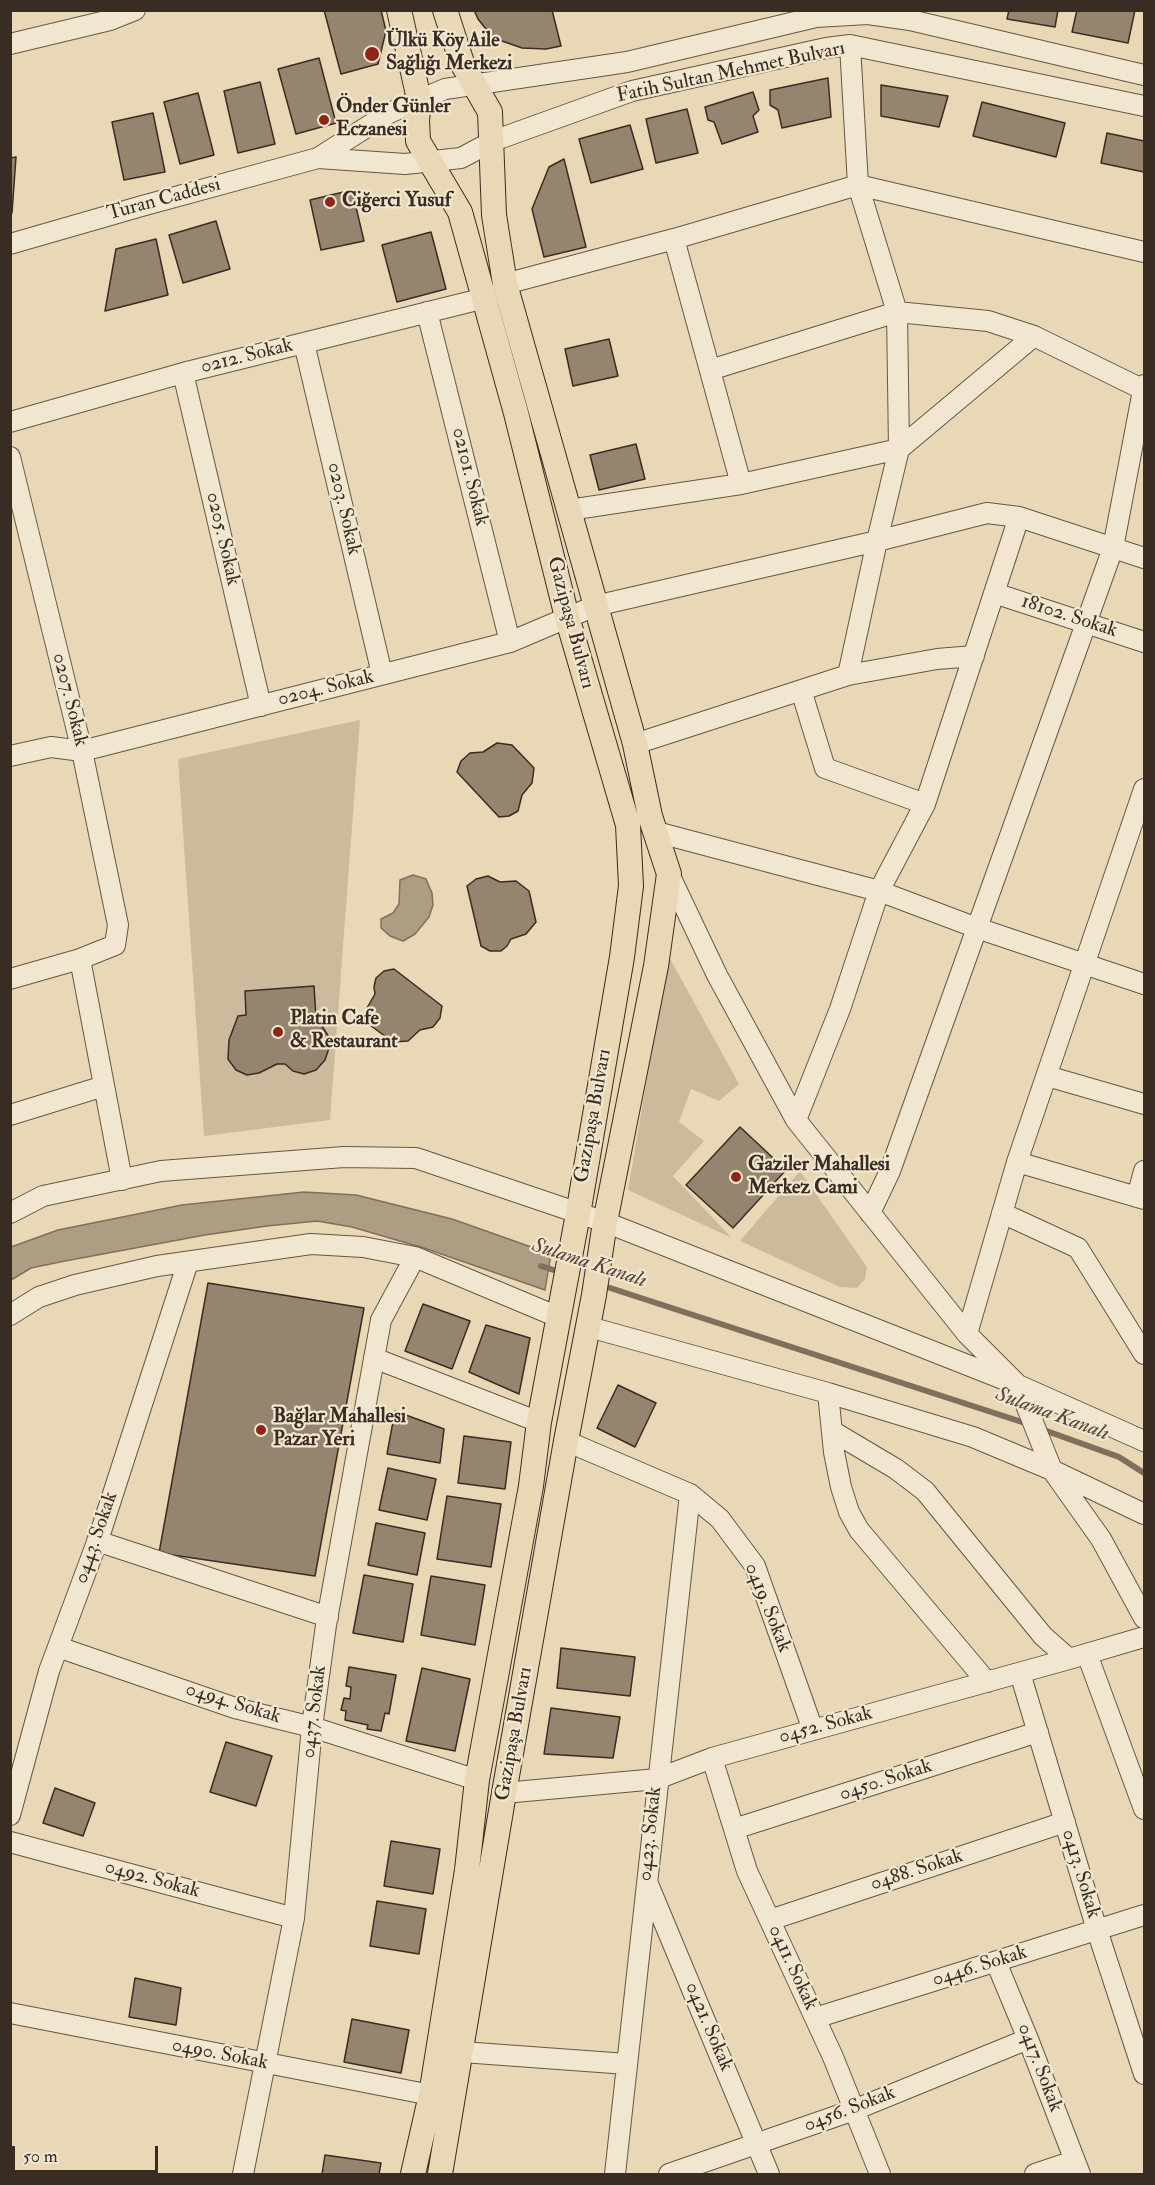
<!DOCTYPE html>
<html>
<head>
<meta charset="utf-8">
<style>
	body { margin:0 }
	#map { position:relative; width:1155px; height:2185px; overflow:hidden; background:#e9d8b5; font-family:"IM FELL Double Pica",serif }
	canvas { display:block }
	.frame { position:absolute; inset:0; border:12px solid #392c23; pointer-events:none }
	.scale { position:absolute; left:12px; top:2146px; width:146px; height:27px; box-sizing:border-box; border:3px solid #392c23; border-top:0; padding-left:8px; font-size:18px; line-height:21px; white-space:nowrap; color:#392c23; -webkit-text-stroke:4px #f1e6cf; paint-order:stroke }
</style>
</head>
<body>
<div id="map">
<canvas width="1155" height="2185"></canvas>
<div class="frame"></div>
<div class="scale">50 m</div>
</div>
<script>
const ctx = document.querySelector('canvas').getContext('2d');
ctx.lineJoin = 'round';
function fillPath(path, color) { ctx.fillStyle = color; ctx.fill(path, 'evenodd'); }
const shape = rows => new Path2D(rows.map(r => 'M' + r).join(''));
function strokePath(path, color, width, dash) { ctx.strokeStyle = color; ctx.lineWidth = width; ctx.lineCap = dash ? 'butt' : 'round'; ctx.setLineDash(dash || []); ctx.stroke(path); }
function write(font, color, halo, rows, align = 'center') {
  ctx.font = font + ' "IM FELL Double Pica",serif'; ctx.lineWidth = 4.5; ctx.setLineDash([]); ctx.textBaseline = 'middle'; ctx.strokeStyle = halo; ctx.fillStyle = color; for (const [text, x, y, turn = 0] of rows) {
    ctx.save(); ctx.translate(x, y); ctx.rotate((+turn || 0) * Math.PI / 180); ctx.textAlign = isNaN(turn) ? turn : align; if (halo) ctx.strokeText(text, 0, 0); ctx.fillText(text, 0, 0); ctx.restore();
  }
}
const green = shape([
	[360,720,330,1120,204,1136,178,759],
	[668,955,739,1084,719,1101,691,1089,679,1122,704,1141,673,1176,732,1238,628,1190],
	[800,1171,867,1267,865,1279,857,1288,840,1287,740,1241]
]);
const water = shape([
	[413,875,426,879,432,893,433,905,429,917,415,934,403,941,390,936,381,928,381,919,393,913,399,904,400,880,413,875],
	[304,1192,356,1195,452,1219,551,1254,545,1290,424,1248,352,1227,317,1221,267,1226,205,1235,65,1261,31,1268,11,1280,11,1247,58,1230,182,1205,304,1192]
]);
const stream = shape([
	[541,1266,563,1273],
	[601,1285,1028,1424],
	[1041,1429,1119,1457,1144,1473]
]);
const building = shape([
	[324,10,381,10,386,31,378,64,341,74,324,10],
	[474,10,552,10,561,46,546,49,522,48,502,41,489,33,478,19,474,10],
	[1009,10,1058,10,1055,27,1007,19,1009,10],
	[1077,10,1135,10,1128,43,1072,32,1077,10],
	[319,58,336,123,296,134,278,69,319,58],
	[828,78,831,117,782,128,778,110,770,105,770,90,828,78],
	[260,82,275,144,238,153,224,91,260,82],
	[881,85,948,96,939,127,881,116,881,85],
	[753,92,759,110,753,116,758,132,722,144,714,122,708,120,705,107,753,92],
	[198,93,214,155,180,164,164,102,198,93],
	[982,102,1065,123,1056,157,973,136,982,102],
	[687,109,698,153,656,163,646,119,687,109],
	[153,113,165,172,124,180,112,122,153,113],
	[630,125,643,169,591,183,579,139,630,125],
	[1107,133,1144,141,1144,172,1101,163,1107,133],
	[16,157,12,213,10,213,10,158,16,157],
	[564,159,586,247,544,257,532,209,549,167,564,159],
	[352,190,364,241,321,250,310,200,352,190],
	[216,221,230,269,183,283,169,235,216,221],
	[431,232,446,289,397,302,382,245,431,232],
	[156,239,168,295,105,311,116,249,156,239],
	[609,339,618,376,573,386,565,349,609,339],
	[636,444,645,479,599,490,590,455,636,444],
	[497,743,512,745,534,768,532,783,522,795,518,811,509,816,499,817,457,772,461,761,470,753,483,752,497,743],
	[488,876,500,882,516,881,529,891,536,922,526,934,511,939,507,946,501,951,490,951,481,946,467,886,476,879,488,876],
	[394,969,442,1006,440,1018,433,1027,420,1030,408,1041,393,1042,367,1023,367,1008,375,994,374,987,376,978,384,971,394,969],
	[314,986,316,1017,329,1037,329,1048,325,1060,316,1070,304,1074,293,1071,285,1064,277,1064,259,1073,247,1075,236,1070,228,1059,229,1040,238,1016,246,1015,245,991,314,986],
	[740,1127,786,1170,733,1228,686,1185,740,1127],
	[208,1283,364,1308,315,1576,159,1553,208,1283],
	[423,1304,470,1321,452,1369,405,1351,423,1304],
	[486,1325,530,1338,519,1394,469,1372,486,1325],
	[618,1385,656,1403,635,1447,597,1428,618,1385],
	[395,1411,444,1429,440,1463,387,1454,395,1411],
	[464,1436,511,1442,505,1489,458,1483,464,1436],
	[388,1468,436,1479,427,1520,379,1510,388,1468],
	[447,1496,501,1504,491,1567,437,1559,447,1496],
	[376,1523,425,1533,417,1575,368,1565,376,1523],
	[364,1575,413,1584,403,1642,353,1633,364,1575],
	[431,1576,485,1585,475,1645,421,1635,431,1576],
	[561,1648,635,1657,630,1696,557,1688,561,1648],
	[349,1667,396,1675,389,1714,385,1713,381,1731,367,1729,368,1725,345,1720,346,1711,341,1710,344,1698,350,1699,351,1687,346,1686,349,1667],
	[422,1668,470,1679,455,1751,406,1741,422,1668],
	[551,1708,620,1717,613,1758,544,1754,551,1708],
	[226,1742,272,1756,256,1806,210,1792,226,1742],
	[55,1788,95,1803,83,1836,43,1823,55,1788],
	[391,1841,440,1849,433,1894,384,1886,391,1841],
	[377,1901,426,1909,419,1954,370,1946,377,1901],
	[135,1978,181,1988,176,2025,129,2017,135,1978],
	[352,2019,409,2030,401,2073,344,2062,352,2019],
	[325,2155,381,2163,379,2174,322,2174,325,2155]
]);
const minor = shape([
	[10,44,110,20,135,10],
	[318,158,405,164,461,158,493,141,632,91,826,48,850,45,1144,106],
	[674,239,741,484],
	[10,244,142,206,318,158,389,113,445,89,627,62,816,17,868,14,910,20,1144,75],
	[505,284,674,239,858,185,1144,252],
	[427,312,510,642],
	[304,343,382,674],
	[710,370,897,312,988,321,1034,336,1144,390],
	[183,373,261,706],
	[10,422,183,373,485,298],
	[10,457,82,751,118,925,115,945,80,959,10,979],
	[569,510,741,484,899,449,1034,336],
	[994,593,1144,642],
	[848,675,877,541,899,449,897,312,858,185,850,45],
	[801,690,825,768,925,804],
	[635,744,848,675,937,659,974,656],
	[10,756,51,747,82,751,510,642,595,606,877,541,987,513,1019,517,1144,558],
	[656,832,879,891,977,928,1144,984],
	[669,874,717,975,796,1120,967,1334,1018,1385,1052,1470,1101,1539,1144,1618],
	[80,959,122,1180],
	[1047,1076,1144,1104],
	[10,1115,104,1086],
	[796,1120,840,1009,879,891,925,804,1019,517],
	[1017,1162,1144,1199],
	[1137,1197,1144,1171],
	[10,1213,43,1196,161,1171,344,1157,416,1158,605,1222,1018,1385,1144,1441],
	[870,1213,890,1171,1113,548,1144,385],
	[1002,1213,1078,1248,1144,1354],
	[10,1315,39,1297,75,1285,157,1266,311,1244,363,1247,415,1257,558,1317],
	[589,1327,828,1393,973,1437,1052,1470,1144,1514],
	[967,1334,1017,1162,1144,789],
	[374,1358,539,1422],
	[828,1393,834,1452,841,1487,849,1512,859,1530,987,1682],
	[832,1431,896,1469,925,1491,1043,1636,1069,1659],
	[566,1441,690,1494,720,1519,755,1566,813,1730],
	[97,1541,328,1617],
	[58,1647,235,1708,312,1727,477,1780],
	[1087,1654,1144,1809],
	[1020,1673,1097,1930,1144,2074],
	[712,1758,747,1871,833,2057,880,2174],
	[504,1793,657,1779,712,1758,1069,1659,1144,1637],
	[10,1815,49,1671,100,1534,188,1262],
	[734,1829,1038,1732],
	[10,1842,294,1918],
	[648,1884,769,2174],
	[770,1920,1065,1822],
	[996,1962,1028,2039,1080,2174],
	[10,2013,431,2095],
	[815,2018,1144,1915],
	[462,2052,627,2064],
	[243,2174,294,1918,312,1727,326,1625,381,1320,415,1257],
	[615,2174,690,1494],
	[669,2174,854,2110,1028,2039],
	[1035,2174,1074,2161]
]);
const major = shape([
	[399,10,419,99,417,120,418,141,460,212,516,413,567,617,628,825,631,886,622,957,578,1214,539,1422,531,1486,477,1780,467,1870,431,2095,413,2174],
	[440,2174,504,1793,566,1441,594,1295,605,1222,656,966,669,874,650,816,635,744,505,284,494,215,490,112,462,63,445,10]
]);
const markers = [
	[372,54,8,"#8f2418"],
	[324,120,6,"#8f2418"],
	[330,202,6,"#8f2418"],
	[278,1032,6,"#8f2418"],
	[736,1177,6,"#8f2418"],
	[261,1430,6,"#8f2418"]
];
const poiNames = [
	["Ülkü Köy Aile",386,42],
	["Sağlığı Merkezi",386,65],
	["Önder Günler",336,108],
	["Eczanesi",336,131],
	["Ciğerci Yusuf",342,202],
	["Platin Cafe",290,1020],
	["& Restaurant",290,1043],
	["Gaziler Mahallesi",748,1166],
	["Merkez Cami",748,1189],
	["Bağlar Mahallesi",273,1418],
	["Pazar Yeri",273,1441]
];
const streetNames = [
	["Fatih Sultan Mehmet Bulvarı",731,73,-12],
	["Turan Caddesi",164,200,-15],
	["0212. Sokak",247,357,-14],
	["02101. Sokak",469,477,76],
	["0203. Sokak",343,509,77],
	["0205. Sokak",222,539,77],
	["18102. Sokak",1069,617,18],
	["Gazipaşa Bulvarı",570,623,75],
	["0204. Sokak",326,689,-14],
	["0207. Sokak",69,700,76],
	["Gazipaşa Bulvarı",594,1116,-80],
	["0443. Sokak",97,1538,-71],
	["0419. Sokak",767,1608,68],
	["0494. Sokak",233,1704,17],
	["0437. Sokak",315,1712,-83],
	["0452. Sokak",826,1726,-15],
	["Gazipaşa Bulvarı",515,1734,-80],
	["0450. Sokak",886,1781,-18],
	["0423. Sokak",651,1834,-84],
	["0488. Sokak",917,1871,-18],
	["0413. Sokak",1080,1874,73],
	["0492. Sokak",152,1880,15],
	["0446. Sokak",980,1967,-17],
	["0411. Sokak",792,1968,65],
	["0421. Sokak",708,2027,67],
	["0490. Sokak",220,2055,11],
	["0417. Sokak",1039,2068,69],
	["0456. Sokak",850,2110,-21]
];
const waterNames = [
	["Sulama Kanalı",589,1264,18],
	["Sulama Kanalı",1052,1415,20]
];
fillPath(green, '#cbbb9c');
fillPath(water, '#ad9e83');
strokePath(water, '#7f705d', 1.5);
strokePath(stream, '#7f705d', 6);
fillPath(building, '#95856f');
strokePath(building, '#392c23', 1.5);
strokePath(minor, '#655748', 22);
strokePath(major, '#392c23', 26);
strokePath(minor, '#f1e6cf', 20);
strokePath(major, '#e9d8b5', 24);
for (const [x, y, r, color] of markers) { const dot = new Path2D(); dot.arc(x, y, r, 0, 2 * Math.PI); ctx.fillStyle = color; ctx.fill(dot); strokePath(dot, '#f1e6cf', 2); }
write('bold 20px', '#392c23', '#f1e6cf', poiNames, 'left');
write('20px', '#392c23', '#f1e6cf', streetNames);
write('italic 21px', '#56483b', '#f1e6cf', waterNames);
</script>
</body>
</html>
